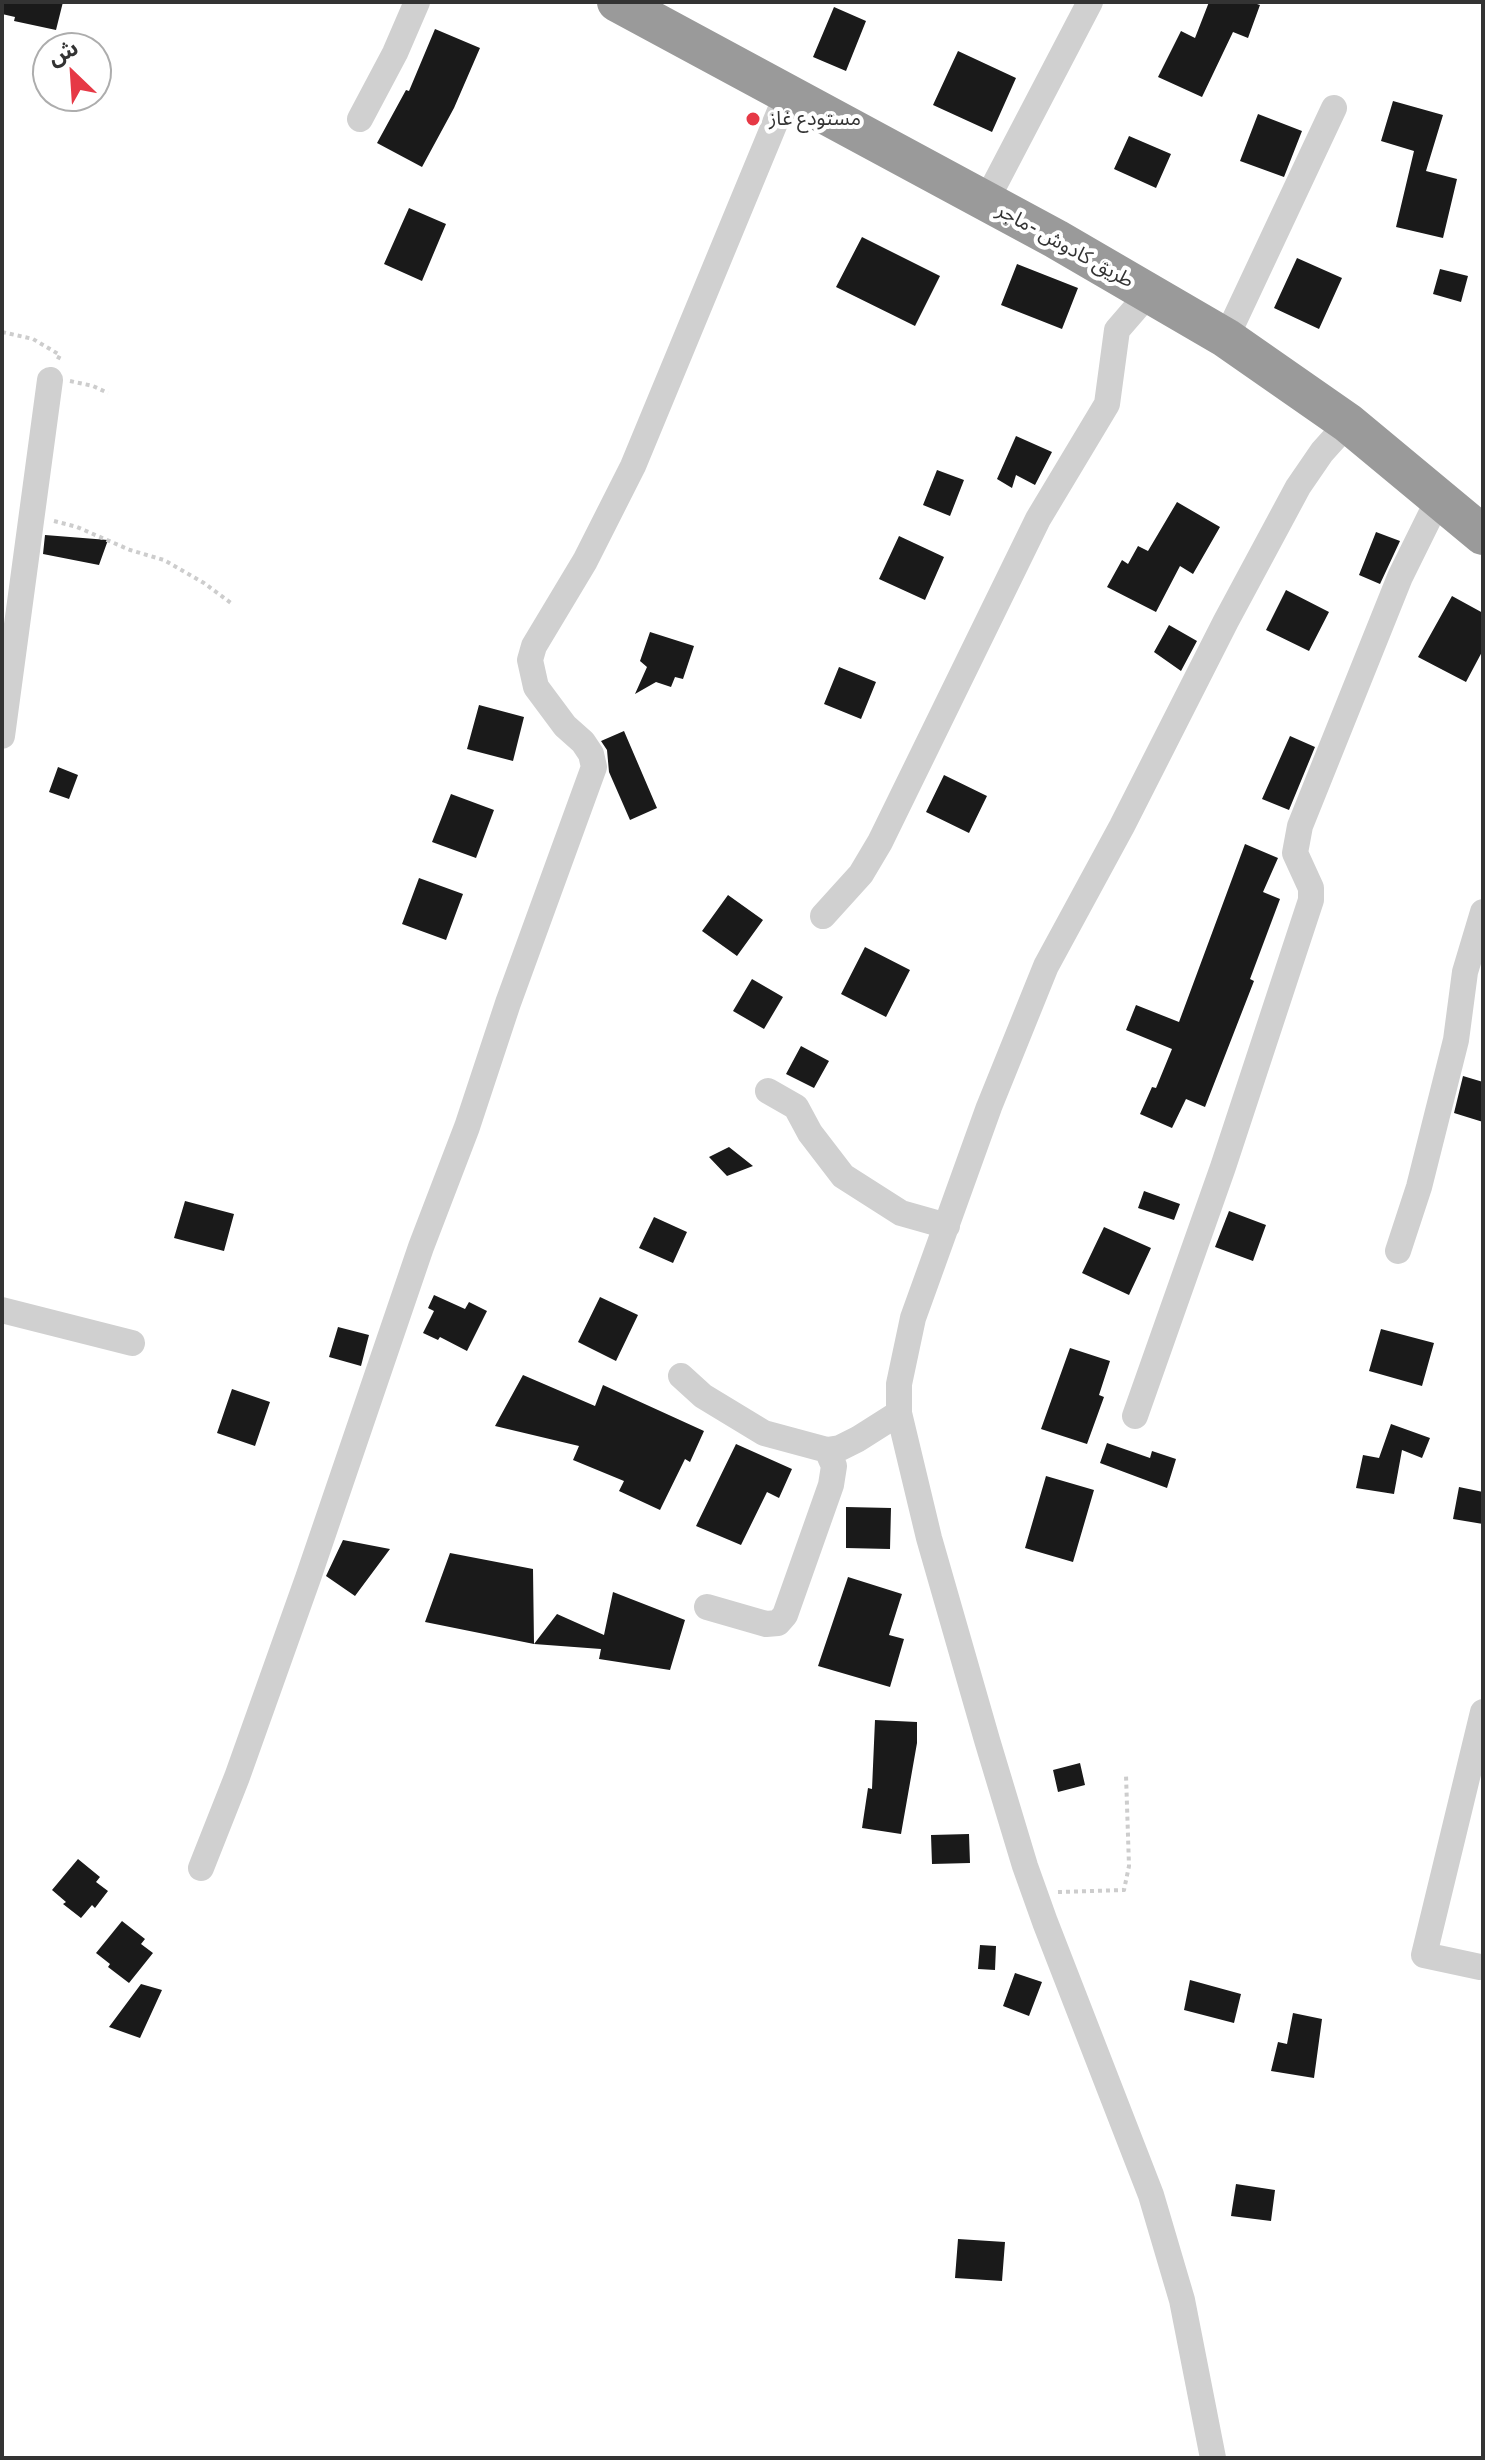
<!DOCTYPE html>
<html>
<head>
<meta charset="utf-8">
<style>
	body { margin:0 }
	#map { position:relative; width:1485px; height:2460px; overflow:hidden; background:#fff; font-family:"IBM Plex Sans","Noto Sans Arabic",sans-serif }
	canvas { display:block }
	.frame { position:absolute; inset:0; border:4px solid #333; pointer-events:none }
	.north { position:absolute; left:32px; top:32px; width:80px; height:80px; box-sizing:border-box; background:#fff; border:2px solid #adadad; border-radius:50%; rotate:335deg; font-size:22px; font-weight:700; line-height:32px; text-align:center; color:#333 }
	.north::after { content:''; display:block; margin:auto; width:28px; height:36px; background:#e63946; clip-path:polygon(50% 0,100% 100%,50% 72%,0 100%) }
</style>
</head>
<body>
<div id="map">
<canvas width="1485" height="2460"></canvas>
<div class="frame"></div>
<div class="north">ش</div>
</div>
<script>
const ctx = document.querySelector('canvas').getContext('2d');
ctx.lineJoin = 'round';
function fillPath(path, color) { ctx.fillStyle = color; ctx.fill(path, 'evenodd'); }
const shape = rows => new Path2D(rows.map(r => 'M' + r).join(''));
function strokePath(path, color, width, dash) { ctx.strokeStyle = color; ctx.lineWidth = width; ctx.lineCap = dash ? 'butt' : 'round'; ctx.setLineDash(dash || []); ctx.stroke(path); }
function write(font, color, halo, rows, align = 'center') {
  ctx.font = font + ' "IBM Plex Sans","Noto Sans Arabic",sans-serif'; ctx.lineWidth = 8; ctx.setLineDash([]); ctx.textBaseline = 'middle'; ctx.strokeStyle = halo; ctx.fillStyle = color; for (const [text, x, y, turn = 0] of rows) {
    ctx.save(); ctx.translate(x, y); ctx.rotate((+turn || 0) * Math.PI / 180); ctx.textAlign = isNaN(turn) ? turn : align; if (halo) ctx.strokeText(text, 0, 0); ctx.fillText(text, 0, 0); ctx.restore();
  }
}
const building = shape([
	[2,2,63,2,56,30,14,21,15,17,2,14],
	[1209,2,1251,2,1260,5,1248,38,1233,32,1202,97,1158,77,1181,31,1195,38],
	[834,7,866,21,846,71,813,57],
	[435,29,480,48,454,108,422,167,377,143,406,90,409,91],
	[958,51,1016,78,992,132,933,105],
	[1393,101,1443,115,1426,171,1457,179,1443,238,1396,227,1414,151,1381,141],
	[1258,114,1302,131,1284,177,1240,161],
	[1129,136,1171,154,1156,188,1114,169],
	[409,208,446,224,422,281,384,264],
	[862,237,940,276,915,326,836,287],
	[1297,258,1342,278,1319,329,1274,308],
	[1017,264,1078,288,1062,329,1001,305],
	[1440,269,1468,276,1461,302,1433,294],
	[1016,436,1052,452,1035,485,1016,475,1012,488,997,479],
	[937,470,964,480,950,516,923,505],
	[1177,502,1220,527,1193,574,1180,566,1156,612,1107,587,1122,560,1128,564,1138,546,1148,551],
	[1376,532,1400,541,1380,584,1359,575],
	[45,535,108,540,99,565,43,554],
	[899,536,944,557,925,600,879,579],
	[1286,590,1329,612,1309,651,1266,630],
	[1452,596,1483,613,1483,650,1466,682,1418,657],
	[1169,625,1197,641,1181,671,1154,652],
	[650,632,694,646,683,679,675,677,671,687,656,682,635,694,647,667,640,661],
	[839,667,876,682,861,719,824,704],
	[479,705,524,717,513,761,467,749],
	[624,731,657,808,630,820,609,772,607,750,601,741],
	[1290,736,1315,747,1289,810,1262,799],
	[58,767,78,775,69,799,49,792],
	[944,775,987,796,969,833,926,812],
	[451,794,494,810,476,858,432,842],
	[1245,844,1278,858,1263,892,1280,899,1250,979,1254,981,1205,1107,1186,1099,1172,1128,1140,1114,1152,1087,1156,1088,1172,1049,1126,1030,1136,1005,1179,1022],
	[419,878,463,894,446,940,402,924],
	[728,895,763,920,737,956,702,931],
	[865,947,910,970,886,1017,841,994],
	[752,979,783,997,764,1029,733,1011],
	[801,1046,829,1061,814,1088,786,1074],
	[1463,1076,1483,1082,1483,1122,1454,1113],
	[729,1147,753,1166,727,1176,709,1157],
	[1144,1191,1180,1204,1174,1220,1138,1208],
	[185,1201,234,1214,224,1251,174,1238],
	[1229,1211,1266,1225,1253,1261,1215,1247],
	[654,1217,687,1232,673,1263,639,1248],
	[1104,1227,1151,1248,1129,1295,1082,1273],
	[434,1295,465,1309,469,1302,487,1311,467,1351,440,1337,438,1340,423,1333,434,1311,428,1308],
	[600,1297,638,1315,616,1361,578,1342],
	[338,1327,369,1335,361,1366,329,1357],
	[1381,1329,1434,1343,1422,1386,1369,1371],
	[1070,1348,1110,1361,1099,1395,1104,1397,1087,1444,1041,1429],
	[523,1375,595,1406,603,1385,704,1431,690,1462,685,1459,660,1510,619,1491,624,1481,573,1460,579,1446,495,1426],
	[232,1389,270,1402,255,1446,217,1433],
	[1391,1424,1430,1438,1422,1458,1402,1450,1394,1494,1356,1488,1363,1455,1379,1458],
	[1107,1443,1150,1458,1152,1451,1176,1459,1167,1488,1100,1463],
	[736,1444,792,1469,779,1498,767,1492,741,1545,696,1526],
	[1046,1476,1094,1490,1073,1562,1025,1548],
	[1459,1487,1483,1492,1483,1524,1453,1519],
	[846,1507,891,1508,890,1549,846,1548],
	[343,1540,390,1549,355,1596,326,1576],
	[450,1553,533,1569,534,1644,425,1622],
	[848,1577,902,1594,889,1635,904,1639,890,1687,818,1666],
	[613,1592,685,1620,670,1670,599,1659,601,1649,534,1644,557,1614,604,1635],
	[875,1720,917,1722,917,1743,901,1834,862,1828,868,1788,872,1789],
	[1080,1763,1085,1785,1058,1792,1053,1770],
	[969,1834,970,1863,932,1864,931,1835],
	[78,1859,100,1877,96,1882,108,1891,95,1908,92,1905,81,1918,63,1904,66,1902,52,1890],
	[122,1921,145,1939,141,1944,153,1953,129,1983,108,1967,110,1964,96,1953],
	[980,1945,996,1946,995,1970,978,1969],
	[1015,1973,1042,1982,1029,2016,1003,2006],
	[1190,1980,1241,1994,1234,2023,1184,2010],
	[141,1984,162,1990,140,2038,109,2027],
	[1293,2013,1322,2019,1314,2078,1271,2071,1278,2042,1287,2044],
	[1236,2184,1275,2190,1271,2221,1231,2216],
	[958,2239,1005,2242,1002,2281,955,2278]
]);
const path = shape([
	[2,332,33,339,60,355,57,361],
	[70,381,93,386,108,393],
	[54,521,77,527,130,550,164,560,204,583,231,603],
	[1058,1892,1124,1890,1129,1866,1126,1775]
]);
const minor = shape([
	[360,119,395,53,417,2],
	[986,201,1090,2],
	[1226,338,1334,108],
	[2,736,50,380],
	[823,916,861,874,880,842,1038,519,1107,404,1117,330,1149,293],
	[768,1091,796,1107,810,1133,843,1176,901,1213,947,1226],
	[1398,1251,1419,1187,1456,1040,1465,972,1483,912],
	[2,1310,132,1343],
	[681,1376,703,1396,764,1433,827,1450,840,1448,858,1439,899,1413],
	[1135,1416,1223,1167,1311,900,1311,888,1295,853,1300,826,1400,577,1439,498],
	[707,1607,766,1624,778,1623,785,1615,831,1485,834,1466,827,1450],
	[201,1868,237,1777,308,1578,421,1247,467,1127,508,1003,594,767,591,754,583,742,565,726,536,687,530,660,534,646,585,561,633,466,787,94],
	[1480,1967,1424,1955,1483,1712],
	[1213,2458,1182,2300,1151,2195,1045,1922,1025,1866,987,1740,929,1538,899,1413,899,1384,913,1318,989,1107,1046,966,1122,826,1226,621,1298,487,1322,452,1348,423]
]);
const highway = shape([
	[617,2,1056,239,1226,338,1348,423,1483,535]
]);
const markers = [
	[753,119,8,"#e63946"]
];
const poiNames = [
	["مستودع غاز",769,119]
];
const streetNames = [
	["طريق كادوش -ماجر",1065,246,29]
];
fillPath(building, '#1a1a1a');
strokePath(path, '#cdcdcd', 4, [4, 4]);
strokePath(minor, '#d0d0d0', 26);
strokePath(highway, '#9a9a9a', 40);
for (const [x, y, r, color] of markers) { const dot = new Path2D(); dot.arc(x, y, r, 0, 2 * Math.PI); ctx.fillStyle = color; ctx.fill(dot); strokePath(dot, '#fff', 3); }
write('20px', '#333', '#fff', poiNames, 'left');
write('20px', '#333', '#fff', streetNames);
</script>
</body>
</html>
